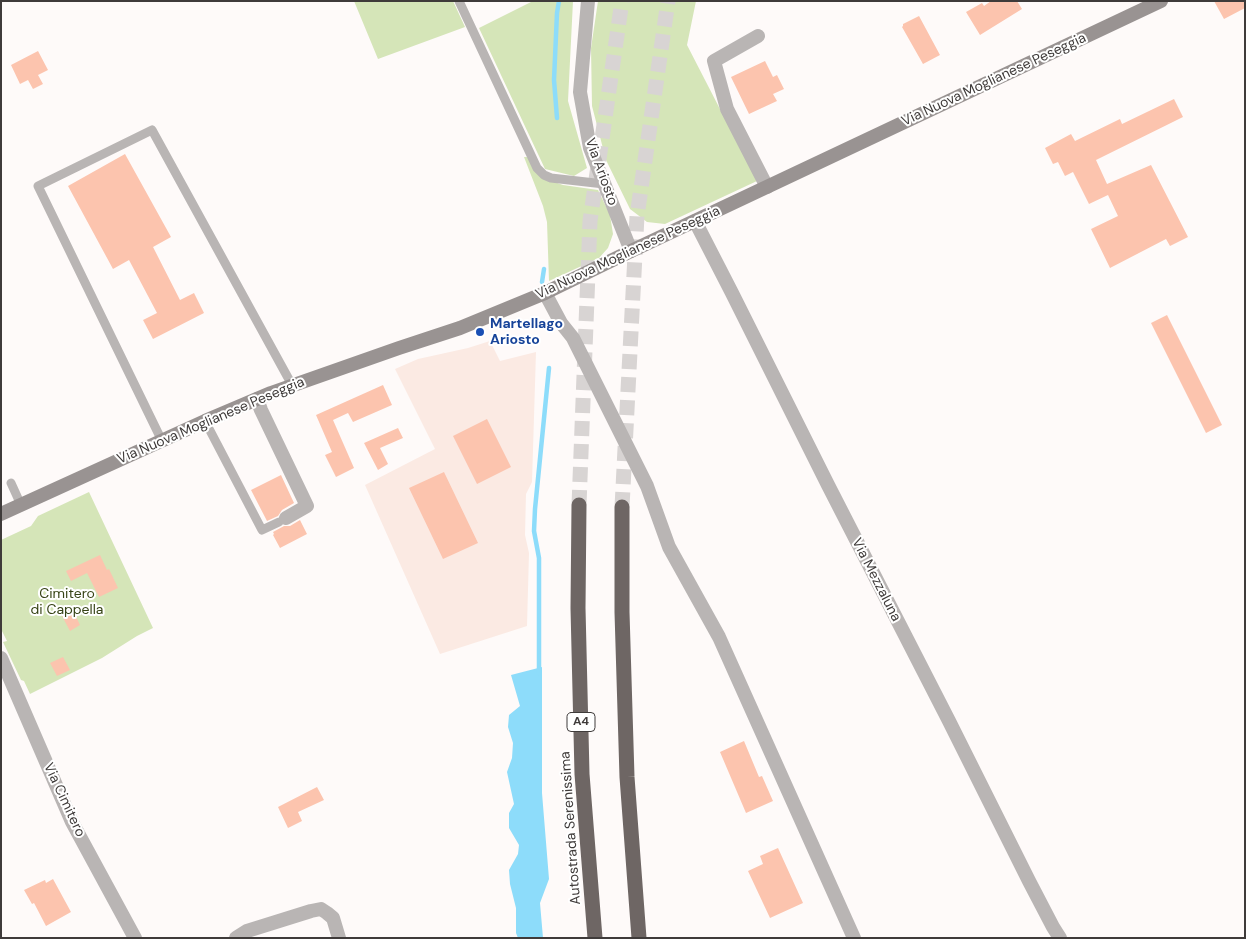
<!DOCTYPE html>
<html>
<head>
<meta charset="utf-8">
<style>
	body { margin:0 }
	#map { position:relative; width:1246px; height:939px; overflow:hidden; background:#fefaf9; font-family:"DM Sans",sans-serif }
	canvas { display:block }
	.frame { position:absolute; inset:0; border:2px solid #3f3b3a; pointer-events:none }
</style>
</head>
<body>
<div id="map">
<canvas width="1246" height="939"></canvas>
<div class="frame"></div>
</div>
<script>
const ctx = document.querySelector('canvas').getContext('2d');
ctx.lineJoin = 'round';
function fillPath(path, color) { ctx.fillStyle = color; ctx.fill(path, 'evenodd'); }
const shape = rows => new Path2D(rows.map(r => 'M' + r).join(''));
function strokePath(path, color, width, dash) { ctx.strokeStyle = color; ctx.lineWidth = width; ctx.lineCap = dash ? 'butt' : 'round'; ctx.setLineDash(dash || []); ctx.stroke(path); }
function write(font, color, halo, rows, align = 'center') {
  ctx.font = font + ' "DM Sans",sans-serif'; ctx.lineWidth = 4; ctx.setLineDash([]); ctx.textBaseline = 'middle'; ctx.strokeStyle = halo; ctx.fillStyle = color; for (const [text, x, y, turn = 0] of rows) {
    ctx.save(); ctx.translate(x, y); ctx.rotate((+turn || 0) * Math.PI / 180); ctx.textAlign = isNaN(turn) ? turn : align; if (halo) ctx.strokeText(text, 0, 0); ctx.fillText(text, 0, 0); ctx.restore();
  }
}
const built = shape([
	[490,341,500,361,536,352,532,482,526,494,525,535,529,553,527,626,440,654,365,485,435,449,395,369,418,359,468,348]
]);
const green = shape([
	[354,1,453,1,465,27,378,59],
	[533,1,573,1,568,101,587,168,574,176,545,169,479,28],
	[598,1,696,1,687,45,757,181,665,224,647,222,630,209,606,160,592,106,591,48],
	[524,157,527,157,546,179,563,185,598,190,610,215,613,234,608,248,599,258,549,281,547,222,543,206],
	[89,492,153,628,137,636,102,658,30,694,24,681,21,680,3,642,7,641,1,629,1,540,31,526,38,516]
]);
const water = shape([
	[542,667,542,793,549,879,540,903,543,938,518,938,516,933,516,908,510,884,509,870,518,854,519,845,509,828,509,813,514,804,507,772,512,758,513,743,508,727,509,715,520,706,511,675]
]);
const stream = shape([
	[557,118,554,80,557,13,559,1],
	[542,282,544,269],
	[539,673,539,558,534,531,535,509,549,368]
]);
const building = shape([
	[991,1,1017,1,1022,9,980,35,966,12,982,3,984,6],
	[1214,1,1245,1,1245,8,1224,19],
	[919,16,940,55,923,64,902,27,903,26,903,24],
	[38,51,48,70,38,75,43,84,33,89,28,80,20,84,11,65],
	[765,61,773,77,777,75,784,89,773,94,777,101,749,114,731,77],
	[1174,99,1183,117,1096,160,1107,184,1151,165,1188,237,1170,246,1166,239,1110,268,1091,229,1118,216,1108,195,1089,204,1073,172,1065,176,1058,162,1053,164,1045,148,1071,134,1075,141,1120,119,1122,124],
	[125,154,171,237,153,247,180,300,194,293,204,313,153,339,143,320,157,313,129,260,113,269,68,186],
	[1167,315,1222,425,1206,433,1151,323],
	[383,385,392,405,353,422,348,413,333,420,354,468,336,477,325,455,332,452,316,415],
	[487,419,511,467,477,484,453,436],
	[398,428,403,438,380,448,388,464,378,470,364,443],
	[444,472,478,543,443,559,409,488],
	[281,475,294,503,282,510,278,516,267,521,251,490],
	[300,520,307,534,280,548,273,535,274,534,273,532,284,526,290,526],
	[100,555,107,570,109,569,118,588,99,597,87,573,71,581,66,571],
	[72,608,80,625,70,631,61,614],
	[63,657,70,670,57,676,50,663],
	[744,741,759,777,762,776,773,801,746,813,720,752],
	[317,787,324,800,298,812,302,821,288,828,278,807],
	[778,848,803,903,770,918,748,871,763,864,760,856],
	[53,879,71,912,46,926,34,903,32,904,24,890,45,880,46,883]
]);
const motorwayTunnel = shape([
	[579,505,590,221,622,1],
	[622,507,637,216,668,1]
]);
const service = shape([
	[459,1,537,168,544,175,551,178,604,184],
	[205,421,262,530,279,522],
	[162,441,38,186,152,130,292,385],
	[11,483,21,505]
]);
const minor = shape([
	[588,1,580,92,590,148,631,251],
	[758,36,714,61,727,109,767,187],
	[695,221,732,293,828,485,949,721,1029,881,1053,927,1060,938],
	[545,293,561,323,573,338,647,486,669,547,719,637,854,938],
	[257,399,261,410,307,506,286,518],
	[1,658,72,822,135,938],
	[236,938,247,931,311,911,321,909,327,913,333,918,339,938]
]);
const secondary = shape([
	[1,514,205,421,271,393,399,348,460,328,545,293,631,251,1161,1]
]);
const motorway = shape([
	[579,505,578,608,582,774,595,938],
	[622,507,622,612,627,777,639,938]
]);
const markers = [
	[480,332,5,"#1a4fb4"]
];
const shields = [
	[581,722,28]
];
const shieldNames = [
	["A4",581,722]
];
const streetNames = [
	["Via Nuova Moglianese Peseggia",994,80,-25],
	["Via Ariosto",601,172,70],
	["Via Nuova Moglianese Peseggia",628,253,-25],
	["Via Nuova Moglianese Peseggia",211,421,-23],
	["Via Mezzaluna",876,580,63],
	["Via Cimitero",64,800,65],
	["Autostrada Serenissima",571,828,-94]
];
const transitNames = [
	["Martellago",490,324],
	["Ariosto",490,340]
];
const parkNames = [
	["Cimitero",67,594],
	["di Cappella",67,610]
];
fillPath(built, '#fbeae3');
fillPath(green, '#d5e5b8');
fillPath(water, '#8ddcfa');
strokePath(stream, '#8ddcfa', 4.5);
fillPath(building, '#fcc4ae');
strokePath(motorwayTunnel, '#d8d4d3', 15, [15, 8]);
strokePath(service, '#b9b5b4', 9);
strokePath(minor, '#b9b5b4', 14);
strokePath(secondary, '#999392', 14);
strokePath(motorway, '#6e6664', 15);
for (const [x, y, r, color] of markers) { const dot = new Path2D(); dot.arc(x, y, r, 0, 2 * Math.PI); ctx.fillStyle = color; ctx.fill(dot); strokePath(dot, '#fff', 2); }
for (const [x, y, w] of shields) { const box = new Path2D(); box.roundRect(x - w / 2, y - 9.5, w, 19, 4); ctx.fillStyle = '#fff'; ctx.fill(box); strokePath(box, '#3f3b3a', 1); }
write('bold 12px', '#3f3b3a', null, shieldNames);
write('14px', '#3f3b3a', '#fff', streetNames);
write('bold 14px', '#164399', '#fff', transitNames, 'left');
write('14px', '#364315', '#fff', parkNames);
</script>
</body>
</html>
